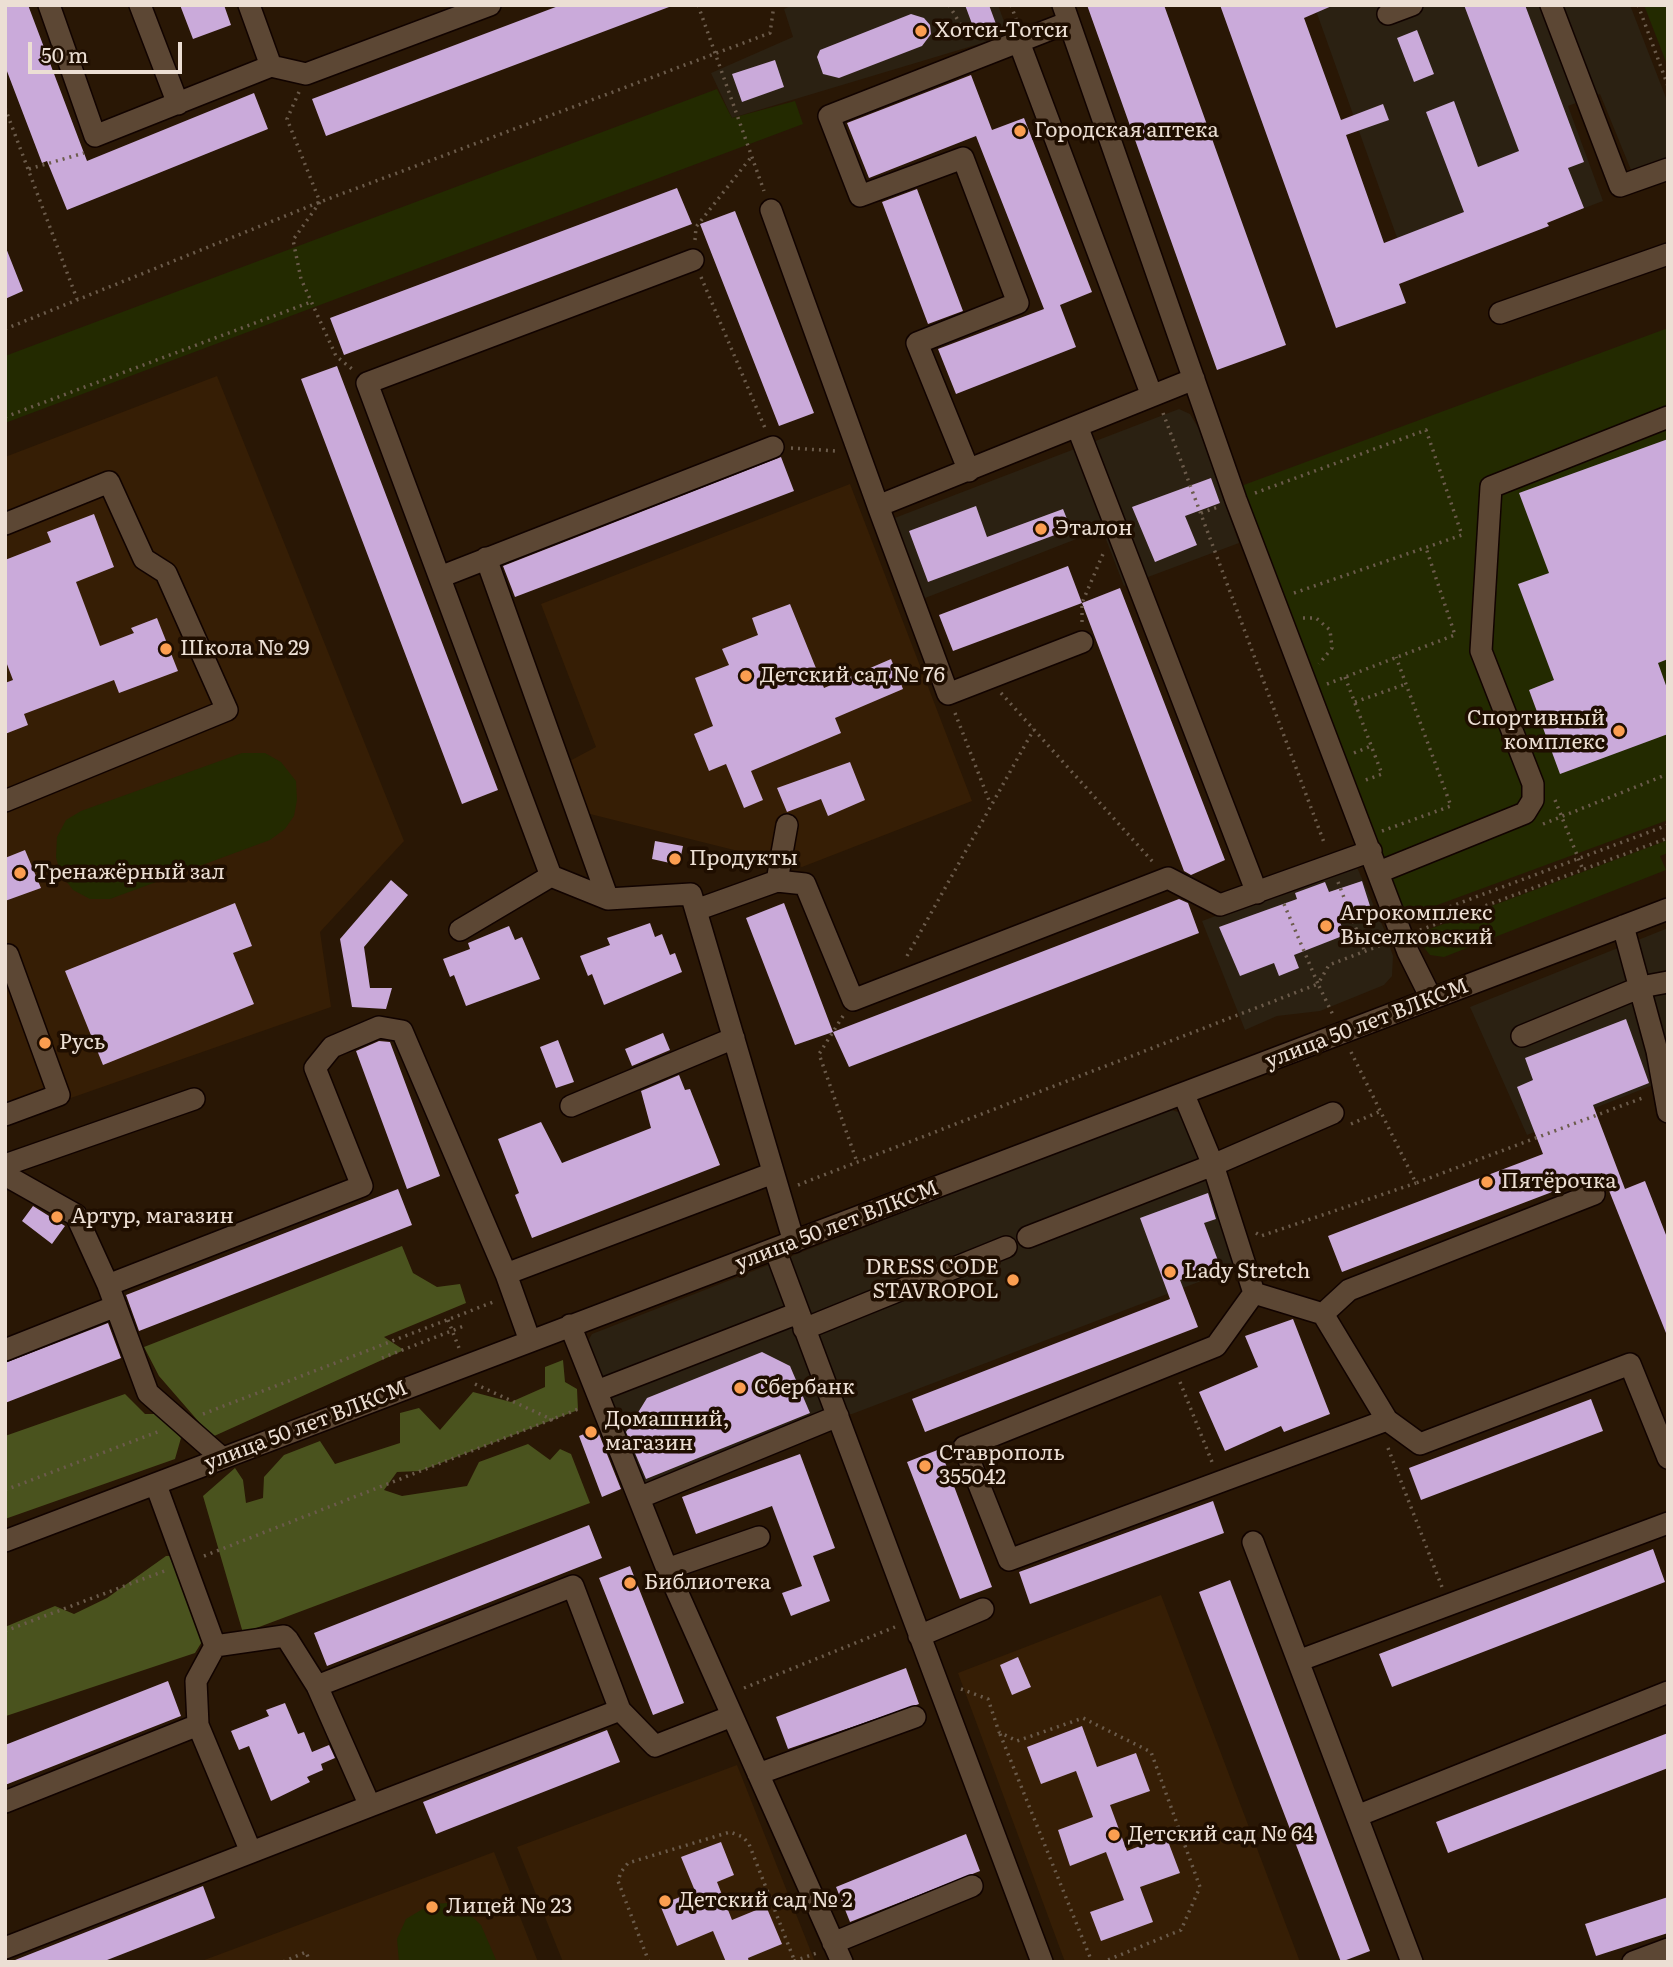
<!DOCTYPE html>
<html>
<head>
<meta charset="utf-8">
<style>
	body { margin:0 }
	#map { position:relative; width:1673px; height:1967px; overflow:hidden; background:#291705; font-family:Literata,serif }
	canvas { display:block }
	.frame { position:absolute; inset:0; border:7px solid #ecdfd4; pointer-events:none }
	.scale { position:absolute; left:28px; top:42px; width:154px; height:32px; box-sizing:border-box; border:4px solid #ecdfd4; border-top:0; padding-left:9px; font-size:21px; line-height:24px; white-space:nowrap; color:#ecdfd4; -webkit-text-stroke:5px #1f0e00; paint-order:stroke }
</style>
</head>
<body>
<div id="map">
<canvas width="1673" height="1967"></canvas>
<div class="frame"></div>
<div class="scale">50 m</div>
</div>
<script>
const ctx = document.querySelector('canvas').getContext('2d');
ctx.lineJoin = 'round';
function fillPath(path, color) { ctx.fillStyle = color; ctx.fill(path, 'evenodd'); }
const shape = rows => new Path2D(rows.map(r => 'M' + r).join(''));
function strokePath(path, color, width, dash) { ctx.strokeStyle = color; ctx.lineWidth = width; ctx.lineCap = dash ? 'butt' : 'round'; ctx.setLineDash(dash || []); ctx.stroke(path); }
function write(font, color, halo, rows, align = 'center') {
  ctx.font = font + ' Literata,serif'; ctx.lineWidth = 7; ctx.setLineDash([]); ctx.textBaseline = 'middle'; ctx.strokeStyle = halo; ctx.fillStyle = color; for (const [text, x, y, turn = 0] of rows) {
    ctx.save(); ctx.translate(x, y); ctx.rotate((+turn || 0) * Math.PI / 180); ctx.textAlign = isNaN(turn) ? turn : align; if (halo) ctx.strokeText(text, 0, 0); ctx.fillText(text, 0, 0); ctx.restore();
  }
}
const commercial = shape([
	[793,5,998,5,1009,35,732,118,711,73,793,37,784,9],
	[1314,5,1630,5,1668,103,1668,158,1631,170,1600,94,1568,106,1603,201,1410,274],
	[1179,409,1190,414,1199,429,1239,543,1124,586,1102,529,920,600,892,519],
	[1356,865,1384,929,1393,956,1392,976,1384,985,1320,1011,1277,1016,1245,1030,1202,921],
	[1668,928,1668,1079,1527,1135,1470,1007],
	[1168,1109,1182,1113,1213,1189,1238,1267,852,1414,824,1414,644,1488,585,1346,592,1334]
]);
const built = shape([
	[217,376,404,841,320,932,331,1007,5,1121,5,457],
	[850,484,972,801,802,867,582,812,564,764,596,747,541,604],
	[1161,1595,1300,1962,1065,1962,958,1673],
	[737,1765,815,1962,563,1962,517,1847],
	[494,1852,538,1962,199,1962]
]);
const green = shape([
	[1644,5,1668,5,1668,67],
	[717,89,732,118,795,101,803,124,5,423,5,356],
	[1668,328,1668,820,1402,918,1241,486],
	[242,753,265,753,281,762,296,781,297,800,294,816,285,829,270,840,110,899,90,899,73,890,60,873,56,857,57,837,66,820,81,811],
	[1668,840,1668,853,1660,856,1666,870,1444,957,1430,955,1414,935],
	[448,1903,466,1911,481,1925,497,1962,399,1962,397,1939,406,1919,431,1904]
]);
const forest = shape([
	[402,1246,413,1273,437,1287,460,1284,466,1303,384,1337,404,1350,212,1437,159,1376,144,1347],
	[563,1360,565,1382,577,1389,578,1410,420,1471,397,1472,384,1490,402,1496,467,1486,479,1462,528,1444,550,1460,560,1449,571,1454,590,1503,243,1633,203,1496,235,1468,243,1480,246,1503,263,1498,264,1477,284,1455,320,1441,335,1464,400,1443,400,1413,419,1408,440,1430,473,1392,511,1402,545,1387,545,1367],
	[125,1394,145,1414,159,1414,181,1438,175,1459,5,1519,5,1436],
	[188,1555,208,1632,195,1653,6,1716,5,1627,55,1606,74,1614,107,1598,166,1556]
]);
const building = shape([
	[5,5,28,5,87,161,254,93,268,129,67,210,47,161,42,163,5,66],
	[180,5,224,5,231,25,193,39],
	[561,5,669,7,326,136,312,99],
	[965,5,989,5,996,24,975,32],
	[1087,5,1164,5,1286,345,1217,370],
	[1220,5,1334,5,1304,18,1341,120,1383,104,1389,120,1346,135,1384,243,1464,212,1426,112,1454,101,1478,167,1519,151,1464,5,1525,5,1584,162,1568,168,1584,208,1547,223,1549,226,1399,284,1406,303,1336,328],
	[911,14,924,18,930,25,931,34,922,46,839,78,823,74,817,57,820,50],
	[1417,30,1434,74,1414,82,1397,38],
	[775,60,784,87,742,102,732,74],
	[971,75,992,130,1024,118,1092,292,1060,305,1076,347,956,394,938,349,1044,309,976,136,869,178,847,123],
	[677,188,692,224,344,355,330,318],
	[917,189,963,311,928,324,882,202],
	[735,211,814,413,779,426,700,224],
	[6,248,23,291,5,299,5,249],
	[337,366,498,790,462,804,301,379],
	[1668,439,1668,659,1658,663,1668,691,1668,734,1560,774,1529,690,1554,680,1518,584,1549,573,1519,493],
	[781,457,794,491,515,597,503,566],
	[1211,478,1220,503,1185,516,1197,545,1155,562,1132,507],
	[976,506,987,537,1063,509,1071,529,928,582,909,531],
	[94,514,114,567,76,582,100,646,134,633,131,628,157,618,178,671,119,693,114,680,24,714,28,725,5,734,5,683,13,680,5,659,5,560,51,542,47,532],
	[1068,566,1082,603,953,651,939,615],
	[1120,588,1225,860,1191,875,1184,871,1082,603],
	[790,604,824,688,891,659,903,689,835,718,841,733,751,771,763,800,744,808,726,764,709,771,694,734,713,726,695,678,729,665,722,649,758,635,752,618],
	[850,762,865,800,828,816,821,799,787,812,777,788],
	[655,841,683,846,679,865,652,859],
	[25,850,41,888,5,901,5,858],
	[391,880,408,895,364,947,370,988,392,988,386,1009,352,1007,340,939],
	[1362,881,1370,906,1338,917,1345,935,1294,955,1299,968,1279,976,1274,963,1240,976,1219,927,1297,899,1295,893,1325,882,1329,892],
	[1179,899,1188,903,1199,933,849,1067,833,1032],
	[235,903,252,946,233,953,254,1004,103,1065,65,971],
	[784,903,833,1032,795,1045,746,918],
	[650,923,655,937,662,934,670,955,675,953,682,972,604,1005,592,974,588,976,580,956,610,945,607,938],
	[509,926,515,940,522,937,540,979,466,1006,454,975,450,977,443,959,470,949,468,943],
	[1626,1019,1649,1083,1593,1105,1625,1189,1645,1181,1668,1240,1668,1338,1602,1173,1342,1272,1328,1236,1543,1154,1517,1087,1533,1080,1525,1058],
	[663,1033,670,1050,632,1066,625,1049],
	[558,1040,574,1082,556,1088,540,1047],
	[379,1041,390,1042,440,1176,407,1189,356,1051],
	[679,1075,685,1090,690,1089,720,1165,532,1238,515,1195,519,1193,498,1139,541,1122,562,1163,651,1128,641,1091],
	[398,1189,412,1225,139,1331,126,1295],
	[1208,1193,1216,1219,1204,1223,1220,1266,1180,1280,1198,1327,925,1432,912,1399,1170,1299,1140,1218],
	[33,1206,65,1226,52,1244,22,1221],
	[1293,1319,1330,1414,1284,1432,1281,1426,1225,1451,1199,1392,1258,1367,1245,1336],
	[108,1323,121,1358,5,1403,5,1363],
	[762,1352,790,1366,810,1413,646,1479,626,1432,647,1398],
	[1591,1399,1603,1431,1421,1500,1409,1468],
	[597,1429,621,1489,602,1497,579,1436],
	[940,1449,992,1587,960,1599,907,1462],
	[800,1454,835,1548,813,1556,830,1601,791,1616,782,1593,802,1586,772,1506,696,1534,682,1497],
	[1213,1501,1224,1533,1030,1604,1019,1572],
	[589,1525,602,1558,327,1666,314,1633],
	[1653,1549,1665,1582,1392,1687,1379,1654],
	[630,1566,684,1703,653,1715,599,1578],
	[1230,1580,1370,1951,1341,1962,1199,1592],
	[1018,1657,1031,1687,1012,1695,1000,1665],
	[906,1668,919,1704,788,1749,776,1717],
	[168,1681,181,1716,5,1785,5,1745],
	[285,1703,298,1734,304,1732,312,1752,329,1745,335,1758,321,1764,323,1770,307,1777,310,1782,271,1801,249,1746,239,1750,231,1731,269,1716,266,1710],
	[1082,1726,1097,1767,1136,1753,1150,1791,1110,1805,1127,1851,1166,1836,1180,1873,1140,1887,1153,1922,1101,1941,1090,1912,1124,1900,1106,1852,1070,1866,1058,1830,1093,1817,1076,1771,1041,1784,1027,1747],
	[607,1730,620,1762,436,1834,423,1802],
	[1668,1733,1668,1768,1448,1853,1436,1822],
	[966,1834,980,1871,850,1922,836,1887],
	[721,1842,734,1875,717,1882,732,1920,766,1906,782,1944,748,1958,749,1962,726,1962,713,1931,677,1946,660,1905,695,1891,681,1857],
	[203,1886,215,1918,102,1962,10,1962],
	[1668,1897,1668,1933,1596,1956,1585,1924]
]);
const path = shape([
	[698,5,764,191],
	[949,5,969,39],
	[1011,5,1017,22],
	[1638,5,1668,86],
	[299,92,287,119,320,202,293,240,301,279,336,356,352,369],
	[5,108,77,299],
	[29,169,84,153],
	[695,240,696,227,752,156],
	[701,277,765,428],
	[5,329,320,202,770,33,774,5],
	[1163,413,1325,845],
	[5,417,311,302],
	[791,448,836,451],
	[1255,493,1426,430,1462,535,1294,593],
	[1201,513,1218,507],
	[1303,618,1316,618,1330,630,1332,648,1319,664],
	[1082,622,1082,603,1103,554],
	[1345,677,1382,774,1363,781],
	[1327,684,1455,635,1426,548],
	[1001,693,1153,862],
	[1355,702,1406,684],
	[955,713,990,803],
	[1354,753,1371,746],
	[1555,800,1583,870],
	[1543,824,1668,774],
	[1382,831,1451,806,1396,657],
	[1338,882,1365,952],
	[1284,904,1318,984,1329,965,1384,944],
	[1417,919,1668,825],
	[1420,930,1668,838],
	[907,956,1034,729],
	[843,1016,819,1054,857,1162],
	[1351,1052,1416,1183,1645,1097],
	[1351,1124,1381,1111],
	[798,1185,1318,984,1334,1017],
	[1256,1233,1261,1236,1416,1183],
	[448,1320,459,1348],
	[382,1358,464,1326],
	[1180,1382,1212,1462],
	[475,1384,553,1420],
	[203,1414,496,1301],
	[1388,1448,1442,1587],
	[5,1490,160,1431],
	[204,1556,581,1408],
	[5,1631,167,1570],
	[744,1688,895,1627],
	[961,1689,988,1699,999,1732,1017,1741,1083,1718,1151,1752,1200,1887,1181,1930,1103,1962],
	[1000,1734,1092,1962],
	[794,1961,817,1953],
	[283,1962,306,1952,310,1962],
	[649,1962,618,1881,621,1872,628,1863,730,1832,743,1837,749,1844,795,1962]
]);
const minor = shape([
	[49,5,95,136,271,66,306,74,490,5],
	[140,5,178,104],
	[249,5,271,66],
	[1063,5,1236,500,1408,952,1431,998],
	[1551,5,1620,186,1668,169],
	[1388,14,1412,5],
	[1019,42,1152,396],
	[771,210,878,506],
	[693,260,367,383,551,876,608,899,691,894,794,1242],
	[1500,313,1668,254],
	[1077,426,1257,893],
	[969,471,917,343,1018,303,963,158,860,196,829,116,1069,22],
	[5,524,109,482,144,559,166,573,227,710,5,801],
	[486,558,608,899],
	[440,577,773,447],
	[1082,642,948,694,878,506,1194,379],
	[1379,872,1525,813,1533,800,1533,784,1481,651,1491,487,1668,417],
	[777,881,787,825],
	[696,910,777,881,805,884,853,1000,1168,878,1220,905,1371,851],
	[1623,926,1657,1051,1668,1112],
	[460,930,551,876],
	[1522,1036,1641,987,1668,982],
	[1184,1095,1213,1165,1254,1293,1323,1314],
	[571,1106,734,1038],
	[5,1115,59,1095,8,955],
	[5,1165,194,1099],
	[5,1175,76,1215,108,1285,148,1393,222,1458],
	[1028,1237,1213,1165,1333,1113],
	[775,1249,1042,1962],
	[506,1274,773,1173],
	[108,1285,362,1186,315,1068,332,1047,379,1027,402,1031,506,1274,530,1341],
	[1254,1293,1216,1346,964,1447,1009,1560,1387,1420,1420,1444,1630,1364,1668,1458],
	[570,1325,667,1569,842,1962],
	[804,1329,1006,1247],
	[5,1350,116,1306],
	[597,1391,798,1313],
	[1387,1420,1323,1314,1349,1290,1594,1194],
	[156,1485,215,1646,284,1636,288,1640,317,1686,370,1806,620,1710],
	[641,1497,838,1416],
	[5,1541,1668,909],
	[1253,1542,1412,1962],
	[667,1569,759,1537],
	[919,1636,983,1609],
	[1298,1661,1668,1523],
	[317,1686,573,1586,620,1710,655,1746,732,1716],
	[198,1725,251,1852],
	[758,1774,915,1717],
	[5,1802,198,1725,196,1681,215,1646],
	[1357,1816,1668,1692],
	[833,1943,972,1886],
	[5,1948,370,1806],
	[1633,1962,1668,1949]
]);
const markers = [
	[921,31,7,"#fb9e50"],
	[1020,131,7,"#fb9e50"],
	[1041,529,7,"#fb9e50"],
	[166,649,7,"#fb9e50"],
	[746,676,7,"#fb9e50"],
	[1619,731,7,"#fb9e50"],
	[675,859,7,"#fb9e50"],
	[20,873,7,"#fb9e50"],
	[1326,926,7,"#fb9e50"],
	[45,1043,7,"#fb9e50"],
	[1487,1182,7,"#fb9e50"],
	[57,1217,7,"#fb9e50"],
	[1170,1272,7,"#fb9e50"],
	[1013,1280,7,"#fb9e50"],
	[740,1388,7,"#fb9e50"],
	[591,1432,7,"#fb9e50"],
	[925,1466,7,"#fb9e50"],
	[630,1583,7,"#fb9e50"],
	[1114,1835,7,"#fb9e50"],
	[665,1901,7,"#fb9e50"],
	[432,1907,7,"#fb9e50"]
];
const poiNames = [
	["Хотси-Тотси",935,31],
	["Городская аптека",1034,131],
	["Эталон",1055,529],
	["Школа № 29",180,649],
	["Детский сад № 76",760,676],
	["Спортивный",1605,719,"right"],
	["комплекс",1605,743,"right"],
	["Продукты",689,859],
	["Тренажёрный зал",34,873],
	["Агрокомплекс",1340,914],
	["Выселковский",1340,938],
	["Русь",59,1043],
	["Пятёрочка",1501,1182],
	["Артур, магазин",71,1217],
	["DRESS CODE",999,1268,"right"],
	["STAVROPOL",999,1292,"right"],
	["Lady Stretch",1184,1272],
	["Сбербанк",754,1388],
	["Домашний,",605,1420],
	["магазин",605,1444],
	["Ставрополь",939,1454],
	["355042",939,1478],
	["Библиотека",644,1583],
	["Детский сад № 64",1128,1835],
	["Детский сад № 2",679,1901],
	["Лицей № 23",446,1907]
];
const streetNames = [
	["улица 50 лет ВЛКСМ",1367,1024,-21],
	["улица 50 лет ВЛКСМ",837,1226,-21],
	["улица 50 лет ВЛКСМ",306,1426,-21]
];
fillPath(commercial, '#2b2112');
fillPath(built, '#361e05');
fillPath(green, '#232a00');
fillPath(forest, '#4a531e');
fillPath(building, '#caaada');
strokePath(minor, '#110300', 24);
strokePath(path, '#6b5b4b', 3.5, [2, 5]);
strokePath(minor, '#5c4734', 21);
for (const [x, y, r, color] of markers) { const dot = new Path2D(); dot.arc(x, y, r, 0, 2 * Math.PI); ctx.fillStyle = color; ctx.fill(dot); strokePath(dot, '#1f0e00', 2.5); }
write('21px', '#ecdfd4', '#1f0e00', poiNames, 'left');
write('21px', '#ecdfd4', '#1f0e00', streetNames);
</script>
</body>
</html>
